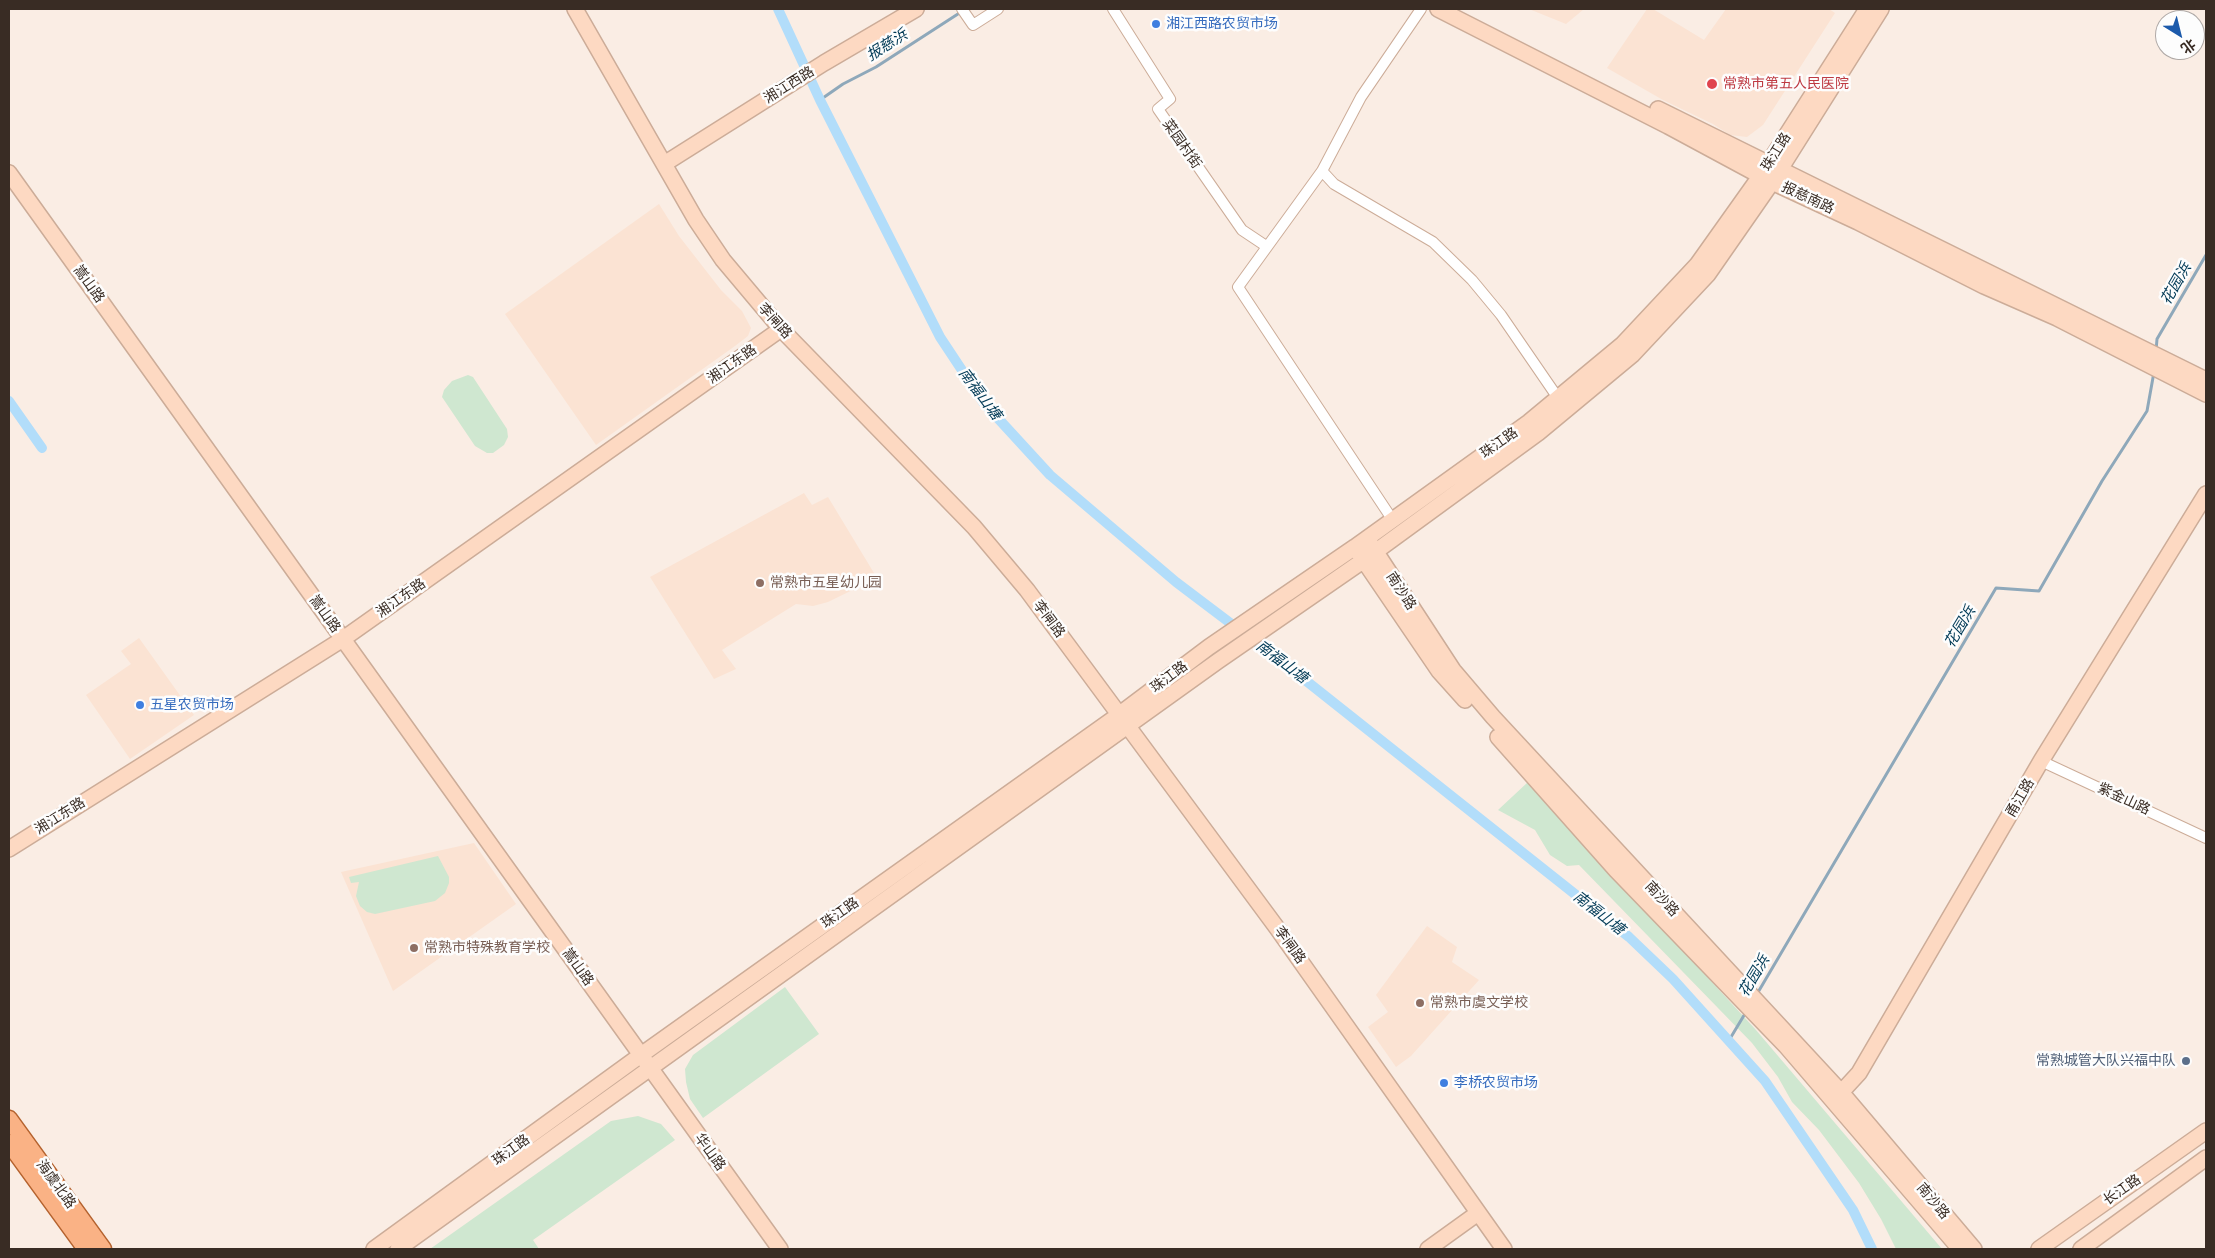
<!DOCTYPE html>
<html>
<head>
<meta charset="utf-8">
<style>
	body { margin:0 }
	#map { position:relative; width:2215px; height:1258px; overflow:hidden; background:#faede4; font-family:"Playfair Display","Noto Sans SC",serif }
	canvas { display:block }
	.frame { position:absolute; inset:0; border:10px solid #392c24; pointer-events:none }
	.north { position:absolute; left:2155px; top:10px; width:50px; height:50px; box-sizing:border-box; background:#fdfdfd; border:1px solid #afa9a6; border-radius:50%; rotate:144deg; font-size:14px; font-weight:700; line-height:20px; text-align:center; color:#392c24 }
	.north::after { content:''; display:block; margin:auto; width:18px; height:22px; background:#1c5aab; clip-path:polygon(50% 0,100% 100%,50% 72%,0 100%) }
</style>
</head>
<body>
<div id="map">
<canvas width="2215" height="1258"></canvas>
<div class="frame"></div>
<div class="north">北</div>
</div>
<script>
const ctx = document.querySelector('canvas').getContext('2d');
ctx.lineJoin = 'round';
function fillPath(path, color) { ctx.fillStyle = color; ctx.fill(path, 'evenodd'); }
const shape = rows => new Path2D(rows.map(r => 'M' + r).join(''));
function strokePath(path, color, width, dash) { ctx.strokeStyle = color; ctx.lineWidth = width; ctx.lineCap = dash ? 'butt' : 'round'; ctx.setLineDash(dash || []); ctx.stroke(path); }
function write(font, color, halo, rows, align = 'center') {
  ctx.font = font + ' "Playfair Display","Noto Sans SC",serif'; ctx.lineWidth = 5; ctx.setLineDash([]); ctx.textBaseline = 'middle'; ctx.strokeStyle = halo; ctx.fillStyle = color; for (const [text, x, y, turn = 0] of rows) {
    ctx.save(); ctx.translate(x, y); ctx.rotate((+turn || 0) * Math.PI / 180); ctx.textAlign = isNaN(turn) ? turn : align; if (halo) ctx.strokeText(text, 0, 0); ctx.fillText(text, 0, 0); ctx.restore();
  }
}
const built = shape([
	[1529,9,1584,9,1566,24],
	[1647,9,1653,9,1704,40,1726,9,1829,9,1835,13,1763,125,1747,137,1730,135,1713,124,1663,100,1607,68],
	[659,204,679,236,721,290,742,311,751,328,748,336,735,346,596,445,505,314],
	[804,493,812,505,828,497,877,578,828,602,813,606,796,604,722,650,736,669,714,679,650,577],
	[139,638,194,715,130,759,86,695,131,664,121,651],
	[474,843,516,904,393,991,341,872],
	[1427,926,1457,947,1452,962,1479,980,1411,1056,1396,1067,1368,1027,1388,1012,1376,995]
]);
const green = shape([
	[468,375,473,377,507,429,508,437,504,445,493,453,487,453,475,446,442,397,444,390,452,381],
	[1528,782,1756,1030,1942,1249,1896,1249,1881,1219,1859,1183,1819,1130,1792,1102,1778,1077,1752,1043,1579,865,1567,866,1550,855,1535,830,1498,810],
	[438,856,449,877,449,883,445,893,435,901,375,914,367,912,360,906,356,896,359,882,351,883,349,877],
	[785,987,819,1034,703,1118,690,1099,686,1082,685,1069,693,1055],
	[638,1116,661,1124,675,1140,533,1240,539,1249,430,1249,611,1121]
]);
const stream = shape([
	[820,100,843,84,876,67,961,12],
	[2156,351,2157,339,2206,255],
	[1757,994,1996,588,2039,591,2102,481,2147,411,2154,372],
	[1728,1042,1746,1012]
]);
const canal = shape([
	[778,9,820,100,940,337,983,402,1050,475,1176,582,1295,672,1629,937,1673,979,1765,1081,1853,1210,1872,1249],
	[9,401,42,448]
]);
const street = shape([
	[962,9,973,25,998,9],
	[1113,9,1170,99,1158,109,1242,230,1266,246],
	[1322,171,1334,184,1433,242,1472,280,1501,315,1558,398],
	[1392,519,1238,287,1322,171,1361,97,1421,9],
	[2041,761,2206,838]
]);
const secondary = shape([
	[575,9,696,220,723,260,781,329,974,527,1027,590,1277,928,1504,1249],
	[1438,9,1668,126,1772,182,1858,222,1984,286,2057,318,2206,394],
	[1658,109,2206,380],
	[664,164,824,63,916,9],
	[9,173,780,1249],
	[1370,543,1453,670,1493,717,1841,1092,1974,1249],
	[1358,552,1439,671,1465,700],
	[1498,737,1616,870,1786,1046,1960,1249],
	[9,849,343,639,781,329],
	[1836,1098,1859,1073,2041,761,2206,494],
	[374,1249,641,1055,1120,714,1209,647,1355,547,1529,422,1623,344,1697,265,1761,175,1867,9],
	[398,1249,1218,661,1364,560,1538,433,1632,355,1708,274,1772,182,1881,9],
	[1428,1249,1478,1213],
	[2039,1249,2206,1131],
	[2081,1249,2206,1158]
]);
const primary = shape([
	[9,1119,103,1249],
	[9,1143,86,1249]
]);
const markers = [
	[1156,24,5,"#3f7fe0"],
	[1712,84,6,"#e0444e"],
	[760,583,5,"#8d6e63"],
	[140,705,5,"#3f7fe0"],
	[414,948,5,"#8d6e63"],
	[1420,1003,5,"#8d6e63"],
	[2186,1061,5,"#5c6f8a"],
	[1444,1083,5,"#3f7fe0"]
];
const shopNames = [
	["湘江西路农贸市场",1166,24],
	["五星农贸市场",150,705],
	["李桥农贸市场",1454,1083]
];
const healthNames = [
	["常熟市第五人民医院",1723,84]
];
const streetNames = [
	["湘江西路",789,85,-32],
	["菜园村街",1182,144,55],
	["珠江路",1776,152,-58],
	["报慈南路",1808,198,25],
	["嵩山路",89,284,54],
	["李闸路",775,321,48],
	["湘江东路",732,364,-35],
	["珠江路",1499,443,-35],
	["南沙路",1401,591,57],
	["湘江东路",401,598,-35],
	["嵩山路",325,614,54],
	["李闸路",1049,619,53],
	["珠江路",1169,677,-37],
	["甬江路",2020,798,-60],
	["紫金山路",2124,799,25],
	["湘江东路",60,816,-32],
	["南沙路",1662,899,47],
	["珠江路",840,913,-35],
	["李闸路",1290,945,54],
	["嵩山路",578,967,54],
	["珠江路",511,1150,-36],
	["华山路",710,1152,54],
	["海虞北路",56,1184,54],
	["长江路",2122,1190,-35],
	["南沙路",1933,1201,50]
];
const educationNames = [
	["常熟市五星幼儿园",770,583],
	["常熟市特殊教育学校",424,948],
	["常熟市虞文学校",1430,1003]
];
const serviceNames = [
	["常熟城管大队兴福中队",2176,1061]
];
const waterNames = [
	["报慈浜",887,45,-32],
	["花园浜",2176,284,-60],
	["南福山塘",980,394,53],
	["花园浜",1960,627,-59],
	["南福山塘",1282,662,37],
	["南福山塘",1599,913,38],
	["花园浜",1754,976,-59]
];
fillPath(built, '#fbe3d3');
fillPath(green, '#cfe7d0');
strokePath(stream, '#8ea8ba', 3);
strokePath(canal, '#b2ddfa', 10);
strokePath(street, '#ccac98', 12);
strokePath(secondary, '#ccac98', 18);
strokePath(primary, '#b4622e', 19);
strokePath(street, '#fff', 10);
strokePath(secondary, '#fdd9c2', 15);
strokePath(primary, '#fab285', 16);
for (const [x, y, r, color] of markers) { const dot = new Path2D(); dot.arc(x, y, r, 0, 2 * Math.PI); ctx.fillStyle = color; ctx.fill(dot); strokePath(dot, '#fdfdfd', 2); }
write('14px', '#366cbe', '#fdfdfd', shopNames, 'left');
write('14px', '#be3a42', '#fdfdfd', healthNames, 'left');
write('14px', '#392c24', '#fdfdfd', streetNames);
write('14px', '#785e54', '#fdfdfd', educationNames, 'left');
write('14px', '#4e5e75', '#fdfdfd', serviceNames, 'right');
write('italic 15px', '#023a56', '#fdfdfd', waterNames);
</script>
</body>
</html>
